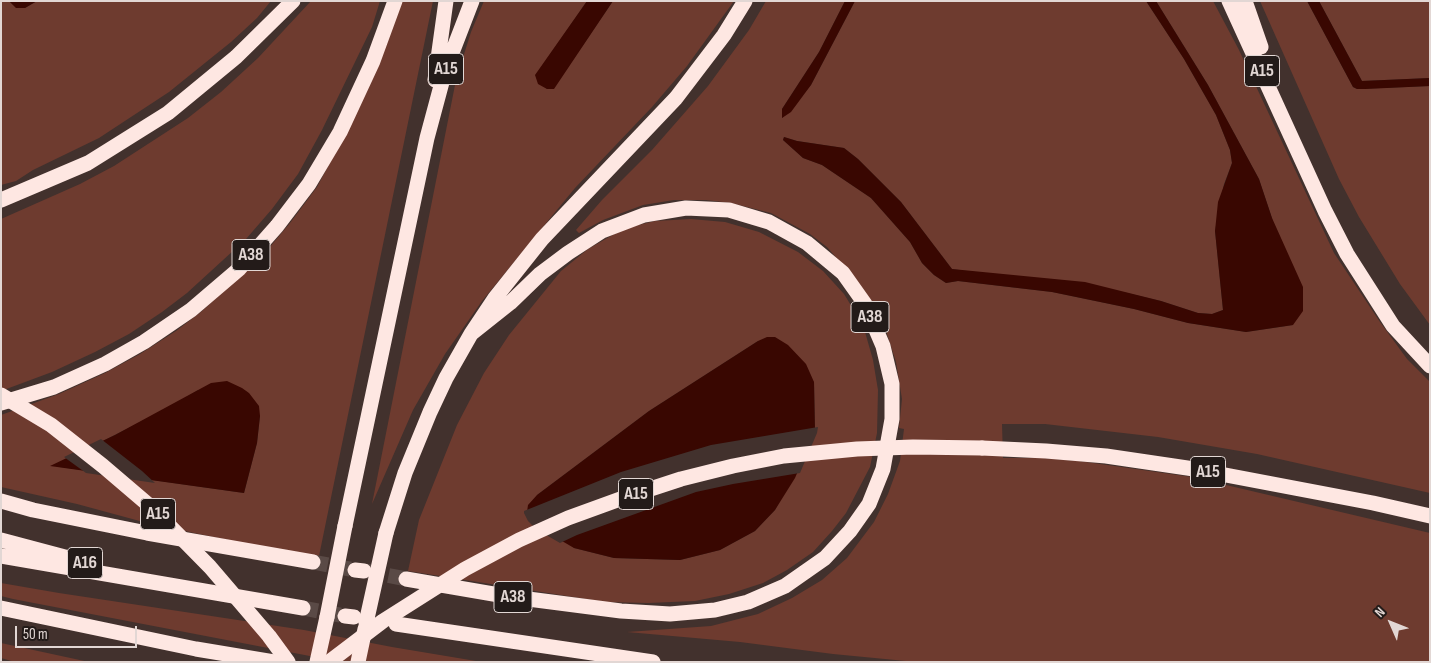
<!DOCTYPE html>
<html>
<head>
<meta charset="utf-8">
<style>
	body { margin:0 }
	#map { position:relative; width:1431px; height:663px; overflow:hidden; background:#42312d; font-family:"Sofia Sans Condensed",sans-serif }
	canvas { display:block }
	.frame { position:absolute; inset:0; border:2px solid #e2d7d4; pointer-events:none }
	.north { position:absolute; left:1366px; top:598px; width:50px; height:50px; -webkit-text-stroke:4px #231b19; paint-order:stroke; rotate:314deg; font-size:14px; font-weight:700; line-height:20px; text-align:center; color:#e2d7d4 }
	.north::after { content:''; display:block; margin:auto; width:18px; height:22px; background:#e2d7d4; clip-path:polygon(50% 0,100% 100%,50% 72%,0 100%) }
	.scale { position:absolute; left:15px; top:626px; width:122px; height:22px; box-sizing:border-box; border:2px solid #e2d7d4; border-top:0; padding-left:6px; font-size:15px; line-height:18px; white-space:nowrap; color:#e2d7d4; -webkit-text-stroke:4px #231b19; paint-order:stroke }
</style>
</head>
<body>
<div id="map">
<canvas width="1431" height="663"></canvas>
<div class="frame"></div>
<div class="north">N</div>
<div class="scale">50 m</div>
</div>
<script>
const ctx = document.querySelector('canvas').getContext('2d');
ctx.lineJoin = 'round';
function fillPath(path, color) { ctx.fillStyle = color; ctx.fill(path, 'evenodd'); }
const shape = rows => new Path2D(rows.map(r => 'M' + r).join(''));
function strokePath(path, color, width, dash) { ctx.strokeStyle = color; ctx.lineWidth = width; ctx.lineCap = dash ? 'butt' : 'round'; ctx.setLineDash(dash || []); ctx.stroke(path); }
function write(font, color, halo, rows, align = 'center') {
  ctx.font = font + ' "Sofia Sans Condensed",sans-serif'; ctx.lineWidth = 4.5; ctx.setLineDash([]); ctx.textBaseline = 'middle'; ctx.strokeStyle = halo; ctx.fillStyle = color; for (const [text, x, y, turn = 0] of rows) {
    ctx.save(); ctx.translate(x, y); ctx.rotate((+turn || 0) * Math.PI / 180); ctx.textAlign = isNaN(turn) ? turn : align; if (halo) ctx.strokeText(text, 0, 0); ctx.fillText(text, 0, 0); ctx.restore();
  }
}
const green = shape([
	[1,1,9,1,17,8,25,8,37,1,271,1,257,18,231,42,169,92,99,138,33,170,16,181,1,185],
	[311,1,380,1,372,27,322,130,298,174,272,209,246,239,187,293,162,312,129,334,95,352,52,372,1,391,1,219,80,184,114,166,188,118,221,92,258,58],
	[402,1,433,1,319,556,237,542,147,523,77,504,1,487,1,415,59,394,105,373,140,354,176,331,202,311,263,255,290,223,317,187,343,138],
	[198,390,260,416,257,443,244,493,60,467,79,453,174,405],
	[484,1,587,1,536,75,547,89,553,89,613,1,734,1,687,66,652,107,575,188,482,301,445,354,413,410,372,504,456,80,471,32],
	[766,1,845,1,819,52,782,109,782,118,811,85,855,1,1146,1,1184,59,1216,115,1230,150,1232,163,1224,184,1215,231,1223,310,1212,314,1198,313,1161,301,1127,293,952,269,901,202,858,159,844,148,797,141,784,137,783,140,803,158,822,165,871,198,910,242,922,263,934,275,946,283,958,281,1052,292,1134,309,1188,323,1246,332,1293,325,1272,218,1259,179,1208,85,1156,1,1213,1,1239,50,1334,253,1380,322,1407,359,1430,382,1430,493,1257,454,1158,437,1045,424,1002,424,1003,458,1044,458,1079,461,1192,477,1430,533,1430,662,916,662,833,654,740,642,627,632,711,626,758,614,792,598,822,580,847,558,874,522,888,494,900,461,904,429,899,428,902,399,896,362,880,312,858,283,827,247,810,234,771,213,731,203,706,200,674,200,643,205,603,220,579,233,576,230,602,200,652,150,708,86,749,30],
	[1260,1,1307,1,1353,87,1357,89,1430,86,1430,325,1400,284,1359,217,1339,179],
	[1319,1,1430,1,1430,78,1362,81],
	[691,219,725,222,759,232,798,252,823,271,844,294,863,325,873,360,878,390,877,433,870,467,846,513,832,531,813,552,787,570,763,583,729,594,695,601,648,603,605,602,408,571,419,520,457,425,484,373,509,335,561,271,588,249,625,228,655,221],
	[758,341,814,382,815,432,775,510,755,531,720,550,680,560,614,558,574,548,537,495,649,411],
	[1,583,59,593,304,630,392,647,482,662,341,662,13,599,1,596],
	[1,643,89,662,15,662,1,658]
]);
const water = shape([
	[9,1,37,1,25,8,16,8],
	[587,1,613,1,554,89,547,89,538,84,535,75],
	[845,1,855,1,811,85,791,112,782,118,782,109,819,52],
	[1146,1,1156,1,1208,85,1259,179,1272,218,1303,287,1303,311,1293,325,1246,332,1188,323,1134,309,1052,292,958,281,946,283,934,275,922,263,910,242,871,198,822,165,803,158,783,140,784,137,797,141,844,148,858,159,901,202,952,269,1085,282,1161,301,1198,313,1212,314,1223,310,1215,231,1218,202,1232,163,1230,150,1216,115,1184,59],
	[1307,1,1319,1,1362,81,1430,78,1430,86,1365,89,1357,89,1353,87],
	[767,337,775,337,788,345,806,364,814,382,815,432,795,478,775,510,755,531,720,550,680,560,614,558,574,548,538,527,527,512,528,505,537,495,649,411,758,341],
	[227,381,242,388,249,393,259,406,260,416,257,443,244,493,50,466,115,435,211,383]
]);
const pier = shape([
	[818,427,817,433,800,473,733,484,696,492,577,535,560,543,536,529,528,521,524,513,524,511,621,472,711,445],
	[101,439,142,471,155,483,86,473,64,457]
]);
const motorwayTunnel = shape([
	[313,562,355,570],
	[366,571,406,579],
	[303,608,345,616]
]);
const motorway = shape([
	[1229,1,1325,211,1347,254,1393,326,1430,366],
	[1245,1,1261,47],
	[435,80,446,1],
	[1,200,88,163,168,113,236,57,293,1],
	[1,403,54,387,105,364,144,342,191,310,239,269,277,226,309,184,340,132,373,61,395,1],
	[982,448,1046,451,1106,456,1194,469,1373,503,1430,516],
	[1,501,33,510,147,533,313,562],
	[345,526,427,138,445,71,472,1],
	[386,533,405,473,430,412,446,378,471,334,495,298,542,239,676,98,724,35,745,1],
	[1,540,80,561],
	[1,556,303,608],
	[355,570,364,571],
	[406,579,505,596,621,611,670,614,715,610,748,602,785,586,825,558,850,531,869,504,883,469,892,419,892,384,883,346,865,304,843,273,807,243,769,222,729,210,686,208,644,215,602,231,568,253,540,274,510,303,471,334],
	[1,608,196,649,274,662],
	[345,616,354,617],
	[396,624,653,662],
	[317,662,327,617],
	[358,662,365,629]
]);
const motorwayBridge = shape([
	[1,395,51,425,103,466,151,507,210,567,269,636,288,662],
	[327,617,345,526],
	[366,623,386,533],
	[329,662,383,621,465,569,519,540,568,518,623,498,681,479,733,466,784,456,857,449,913,447,982,448]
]);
const shields = [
	[446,69,35],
	[1262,71,35],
	[251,255,38],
	[870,317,38],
	[1208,472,35],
	[636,494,35],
	[158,514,35],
	[85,563,35],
	[513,597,38]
];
const shieldNames = [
	["A15",446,69],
	["A15",1262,71],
	["A38",251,255],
	["A38",870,317],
	["A15",1208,472],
	["A15",636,494],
	["A15",158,514],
	["A16",85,563],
	["A38",513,597]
];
fillPath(green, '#6e3b2f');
fillPath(water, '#390701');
fillPath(pier, '#42312d');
strokePath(motorwayTunnel, '#5a4a46', 15, [15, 8]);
strokePath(motorway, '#fee7e2', 15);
strokePath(motorwayBridge, '#fee7e2', 15);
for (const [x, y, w] of shields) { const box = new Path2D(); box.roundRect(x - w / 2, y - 15.5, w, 31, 4); ctx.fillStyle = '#231b19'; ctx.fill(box); strokePath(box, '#e2d7d4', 1); }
write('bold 18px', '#e2d7d4', null, shieldNames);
</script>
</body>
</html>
